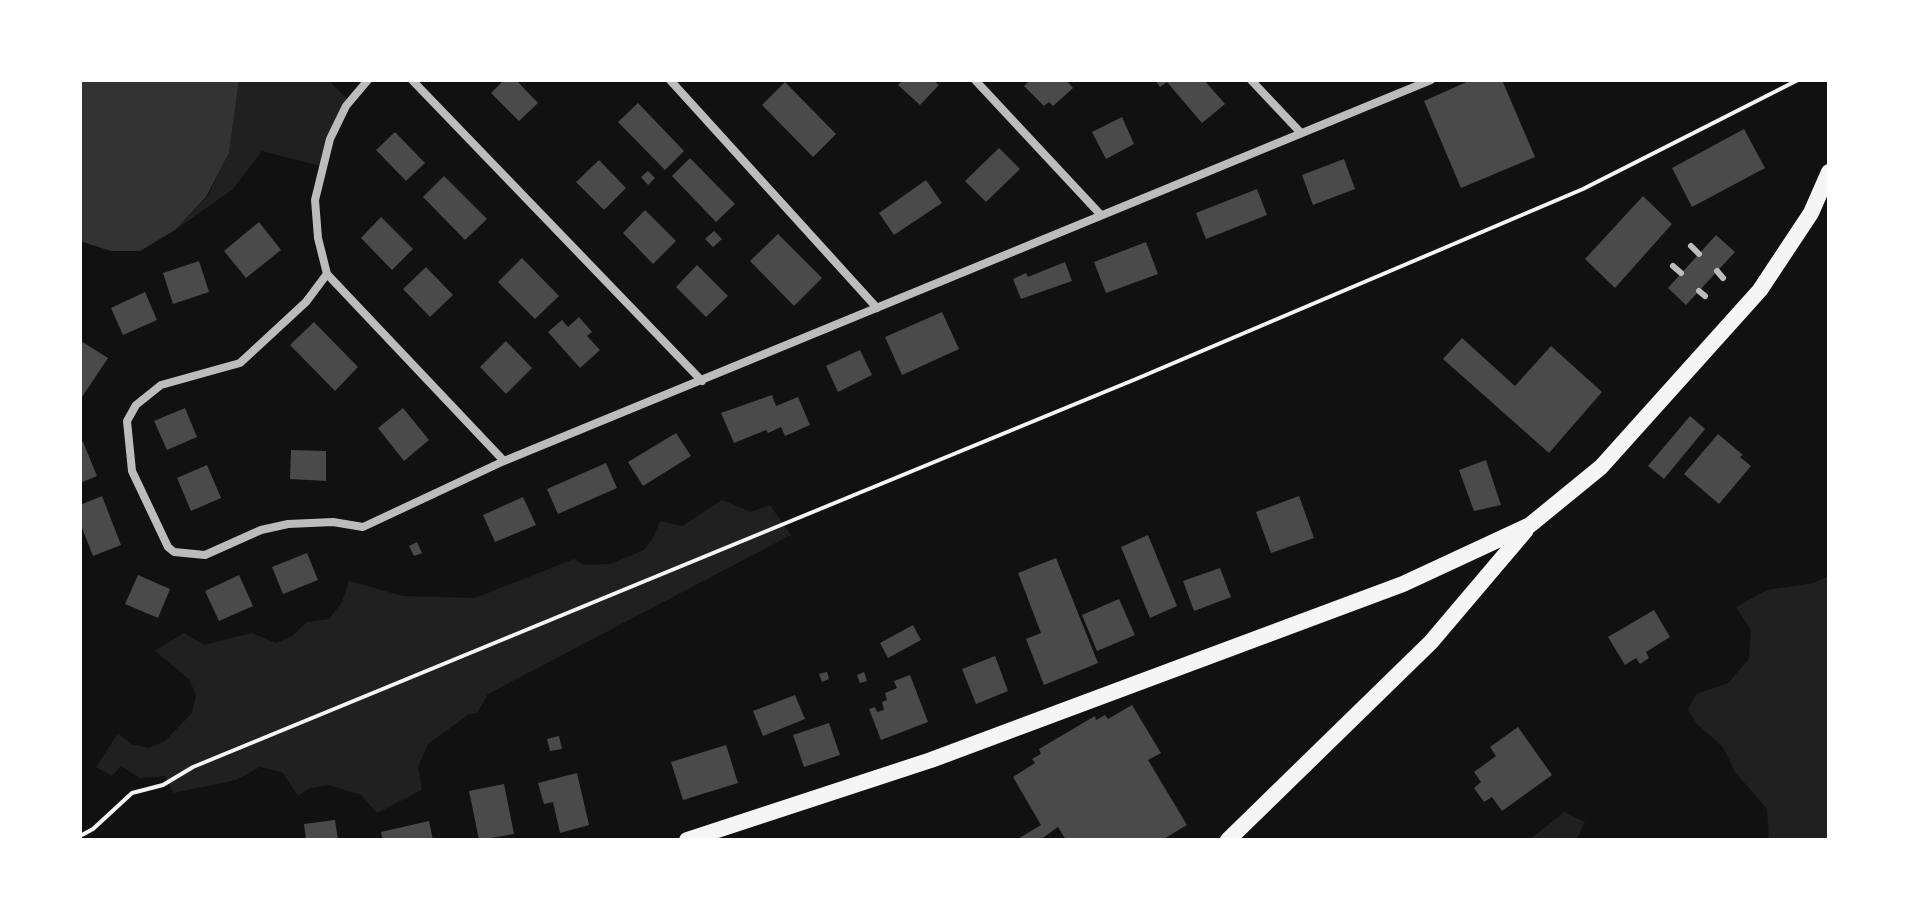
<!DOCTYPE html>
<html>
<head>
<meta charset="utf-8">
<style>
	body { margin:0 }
	#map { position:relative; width:1909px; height:920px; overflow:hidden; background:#111; font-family:"DejaVu Sans",sans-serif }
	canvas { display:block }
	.frame { position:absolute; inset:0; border:82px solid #fff; pointer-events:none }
</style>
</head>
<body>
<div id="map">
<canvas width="1909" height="920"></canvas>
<div class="frame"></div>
</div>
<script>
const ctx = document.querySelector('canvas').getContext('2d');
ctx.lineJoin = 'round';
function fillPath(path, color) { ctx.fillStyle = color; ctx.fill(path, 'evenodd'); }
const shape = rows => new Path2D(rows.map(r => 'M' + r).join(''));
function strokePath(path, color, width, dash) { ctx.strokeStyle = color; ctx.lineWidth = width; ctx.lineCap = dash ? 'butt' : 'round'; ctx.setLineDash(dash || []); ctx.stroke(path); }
const green = shape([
	[239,80,328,80,347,99,321,166,262,151,233,189,175,230,207,197,229,153],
	[722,500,751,512,770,505,791,535,488,694,477,713,468,715,428,744,418,767,422,790,377,813,361,795,329,785,310,788,298,796,282,772,260,767,236,780,173,793,165,776,140,778,121,766,112,776,96,767,118,733,131,744,149,748,165,741,192,713,196,695,189,679,155,651,184,633,204,645,252,633,276,643,292,636,307,622,329,619,342,602,349,581,403,596,475,598,574,559,584,565,610,564,644,550,653,538,660,521,682,526],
	[1829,576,1829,840,1769,840,1767,809,1735,772,1723,747,1697,724,1688,710,1696,694,1728,683,1749,659,1751,630,1736,607,1767,590,1814,583],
	[1564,812,1585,822,1576,840,1529,840]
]);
const water = shape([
	[80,80,239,80,229,153,206,197,175,230,140,251,111,251,80,241]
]);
const building = shape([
	[504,80,516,80,538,103,519,121,491,93],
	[903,80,933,80,939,85,920,105,898,85],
	[1030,80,1066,80,1073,88,1053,106,1049,102,1044,106,1024,86],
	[1155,80,1204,80,1225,104,1202,123,1167,82,1160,87],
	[1471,80,1502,80,1535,157,1461,188,1424,101],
	[785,82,836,134,813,157,762,105],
	[638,103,684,151,665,170,618,122],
	[1122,117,1134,144,1106,159,1092,132],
	[1744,129,1765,168,1692,207,1672,168],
	[395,132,425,163,406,181,376,150],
	[999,148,1020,169,986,202,965,181],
	[690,158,735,204,716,222,672,176],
	[1344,159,1355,189,1313,205,1302,175],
	[599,160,626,188,604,210,576,182],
	[648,171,655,178,648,185,641,177],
	[444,176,487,219,465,240,423,197],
	[926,180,942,203,894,235,879,213],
	[1257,189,1267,215,1206,239,1196,213],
	[1643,196,1672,224,1615,288,1585,259],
	[645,210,676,241,653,264,623,233],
	[381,217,413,249,392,270,361,238],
	[259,222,281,250,246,278,224,251],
	[714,231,722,239,713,247,705,239],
	[778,234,822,278,794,306,750,261],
	[1716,235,1735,252,1686,305,1668,288],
	[1146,242,1158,274,1106,293,1094,262],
	[522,258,559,296,535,319,498,282],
	[199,261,209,292,173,304,163,273],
	[1065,262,1072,281,1021,299,1013,279,1026,273,1028,277],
	[697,265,728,296,706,317,676,287],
	[426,267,453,295,430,317,403,289],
	[145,292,157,320,123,335,111,308],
	[942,312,959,349,902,375,885,337],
	[579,317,592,332,587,336,600,350,580,368,548,332,562,320,568,327],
	[314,322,358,367,335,391,290,345],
	[1462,338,1515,386,1551,346,1602,392,1549,453,1443,359],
	[81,341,108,358,80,400,80,343],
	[506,341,532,368,506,394,480,367],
	[860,350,872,375,838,392,826,366],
	[772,395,776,406,798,397,810,425,785,436,781,427,768,433,766,430,734,443,721,413],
	[185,408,197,437,167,450,154,421],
	[403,408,429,440,404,461,378,428],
	[1690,416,1705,429,1664,479,1648,466],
	[676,433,691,456,643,486,628,462],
	[1718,434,1743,455,1740,457,1751,466,1719,504,1684,474],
	[83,442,97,476,80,483,80,443],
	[291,450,326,451,326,481,290,479],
	[1486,460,1501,505,1474,511,1459,470],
	[606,463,617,488,558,514,547,489],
	[207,465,221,498,191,511,177,478],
	[102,496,121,545,93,556,80,523,80,505],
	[1299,496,1314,538,1271,553,1256,512],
	[523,497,536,525,495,542,483,515],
	[1148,535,1177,606,1150,618,1121,547],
	[417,542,422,553,414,556,409,546],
	[307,553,318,580,283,594,272,567],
	[1056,558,1098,663,1044,685,1026,639,1041,633,1018,573],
	[1220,568,1231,597,1194,611,1183,581],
	[138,575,170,589,158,618,125,604],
	[239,575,253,606,219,621,205,591],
	[1119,599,1135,635,1097,651,1082,615],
	[1654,610,1670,637,1646,652,1649,658,1640,664,1636,658,1625,665,1608,637],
	[913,625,921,640,888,658,880,643],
	[995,656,1008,691,976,704,962,669],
	[827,672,829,679,822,682,819,674],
	[864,672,867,681,860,683,857,675],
	[910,675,928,722,881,740,869,709,875,707,877,712,884,710,882,702,887,700,885,693,897,688,894,681],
	[795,695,805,719,763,736,753,711],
	[1132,705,1161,753,1148,760,1187,825,1162,840,1066,840,1058,827,1040,840,1016,840,1041,825,1013,777,1035,763,1032,759,1041,754,1039,749,1095,716,1096,720,1105,715,1108,719],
	[829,723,840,755,804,767,793,735],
	[1518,727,1552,775,1502,811,1492,797,1484,802,1474,788,1481,782,1474,772,1496,756,1490,747],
	[559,736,562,749,550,751,547,739],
	[726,745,738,783,683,800,671,762],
	[577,773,589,825,560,833,553,802,544,804,538,783],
	[504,784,514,834,479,840,469,791],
	[335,820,338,840,306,840,304,824],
	[429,821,433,840,383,840,381,832]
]);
const path = shape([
	[80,836,93,829,132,793,163,785,193,767,1136,379,1583,189,1798,80]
]);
const service = shape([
	[1691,246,1699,254],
	[1673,266,1681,273],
	[1717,271,1723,278],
	[1699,291,1705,296]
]);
const minor = shape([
	[368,80,346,106,330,139,315,200,318,238,327,274,306,302,240,363,161,385,136,405,127,421,132,471,168,547,174,552,205,555,261,530,288,524,333,522,363,527,504,461,1431,80],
	[412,80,702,381],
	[670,80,877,308],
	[975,80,1100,214],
	[1251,80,1300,132],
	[327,274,504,461]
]);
const secondary = shape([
	[687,840,931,760,1403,584,1530,525,1601,467,1760,290,1811,213,1829,172],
	[1228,840,1431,642,1526,530]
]);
fillPath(green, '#202020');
fillPath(water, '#333');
fillPath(building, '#4a4a4a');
strokePath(path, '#f5f5f5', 4);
strokePath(service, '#bcbcbc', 6);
strokePath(minor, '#bcbcbc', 8);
strokePath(secondary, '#f5f5f5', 16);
</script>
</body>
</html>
